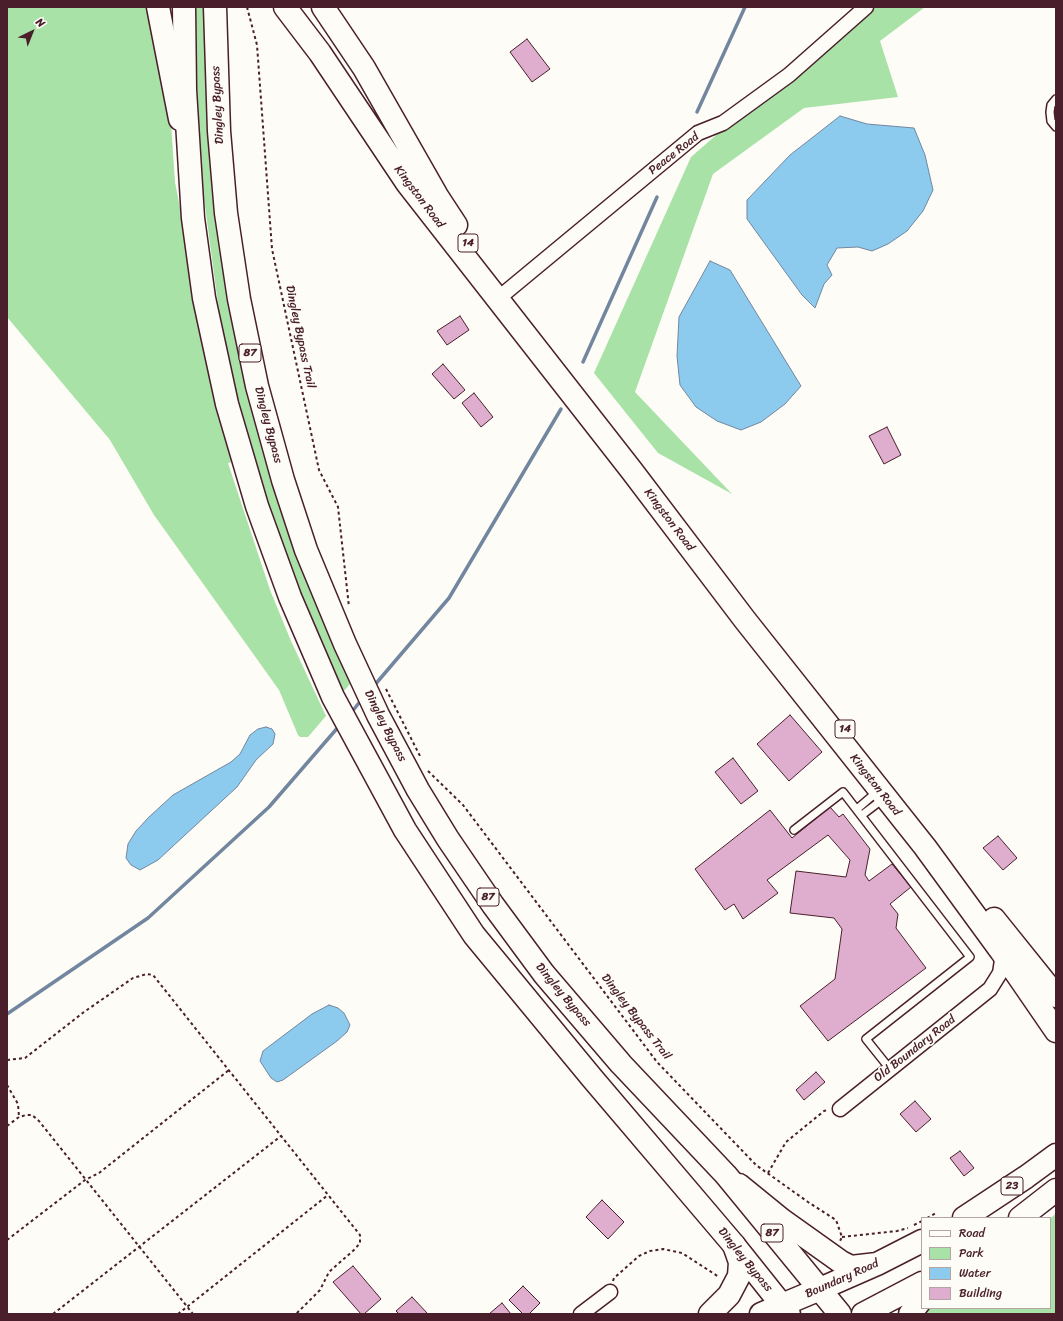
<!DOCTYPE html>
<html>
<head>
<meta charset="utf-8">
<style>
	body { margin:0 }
	#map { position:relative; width:1063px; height:1321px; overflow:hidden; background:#fdfcf7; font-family:Sriracha,sans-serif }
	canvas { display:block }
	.frame { position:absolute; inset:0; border:8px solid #4a1f2b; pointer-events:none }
	.legend { position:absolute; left:921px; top:1217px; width:130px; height:92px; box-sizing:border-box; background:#fdfcf7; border:1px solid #b5a4a5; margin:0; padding:5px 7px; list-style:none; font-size:12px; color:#4a1f2b }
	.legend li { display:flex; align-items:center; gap:8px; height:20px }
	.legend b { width:20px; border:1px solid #b5a4a5 }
	.north { position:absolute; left:12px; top:12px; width:40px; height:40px; -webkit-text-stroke:3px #fdfcf7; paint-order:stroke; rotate:43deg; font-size:11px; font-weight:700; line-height:16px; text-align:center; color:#4a1f2b }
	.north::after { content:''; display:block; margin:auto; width:14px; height:18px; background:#4a1f2b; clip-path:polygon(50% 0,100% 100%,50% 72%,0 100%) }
</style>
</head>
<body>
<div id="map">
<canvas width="1063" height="1321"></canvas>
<div class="frame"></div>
<ul class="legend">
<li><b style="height:5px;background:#fdfcf7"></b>Road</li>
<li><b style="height:11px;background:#a8e2a7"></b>Park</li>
<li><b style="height:11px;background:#8ccbed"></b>Water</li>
<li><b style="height:11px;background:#dfaece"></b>Building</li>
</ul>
<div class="north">N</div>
</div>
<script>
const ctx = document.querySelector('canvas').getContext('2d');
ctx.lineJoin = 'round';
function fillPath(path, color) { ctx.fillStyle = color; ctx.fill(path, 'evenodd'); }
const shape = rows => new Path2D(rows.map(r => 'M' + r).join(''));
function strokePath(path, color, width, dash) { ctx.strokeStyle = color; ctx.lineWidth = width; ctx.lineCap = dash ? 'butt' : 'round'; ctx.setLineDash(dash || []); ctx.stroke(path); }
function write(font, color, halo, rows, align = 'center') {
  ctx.font = font + ' Sriracha,sans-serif'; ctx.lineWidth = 3.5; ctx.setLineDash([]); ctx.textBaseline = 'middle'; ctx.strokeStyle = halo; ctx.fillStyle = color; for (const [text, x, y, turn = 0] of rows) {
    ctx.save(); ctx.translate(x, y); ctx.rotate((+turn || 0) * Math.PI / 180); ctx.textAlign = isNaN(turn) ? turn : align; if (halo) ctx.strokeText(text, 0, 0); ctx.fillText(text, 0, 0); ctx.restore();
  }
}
const green = shape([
	[7,7,153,7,170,108,175,182,186,239,188,270,190,271,215,400,232,462,228,463,270,590,291,641,326,716,308,737,300,737,298,735,279,690,154,515,110,440,7,317],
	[195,7,206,7,207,109,211,168,219,238,231,317,268,467,292,542,321,616,351,683,343,692,324,651,292,574,272,519,235,388,220,319,200,168,195,104],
	[866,7,925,7,880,41,898,97,804,108,713,174,635,392,732,494,658,453,594,373,691,157,845,23],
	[1056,1213,1056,1314,920,1314,927,1308,1050,1308,1050,1219]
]);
const water = shape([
	[840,116,867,124,914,128,925,155,933,190,923,211,907,231,888,244,872,251,858,247,837,248,827,265,832,275,824,284,815,308,802,295,747,219,747,200,790,155,840,116],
	[710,261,730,270,801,386,785,404,761,422,741,430,717,421,696,407,680,385,677,356,679,317,710,261],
	[266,727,272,729,275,734,273,744,256,760,237,787,158,860,140,870,131,865,126,858,128,844,136,831,149,817,173,795,231,762,240,754,250,735,258,729,266,727],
	[329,1005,338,1008,344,1013,350,1025,347,1032,337,1041,283,1080,277,1082,271,1078,260,1061,263,1051,312,1014,329,1005]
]);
const stream = shape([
	[697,112,745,7],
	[583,362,657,197],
	[373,687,449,598,561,409],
	[351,713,362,699],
	[7,1014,148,918,269,807,340,725]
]);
const building = shape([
	[527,39,550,69,532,82,510,52,527,39],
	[460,316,469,330,447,345,437,331,460,316],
	[443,364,465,390,454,399,432,374,443,364],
	[474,393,493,417,481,427,462,403,474,393],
	[887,427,901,455,884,464,869,436,887,427],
	[790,715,822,752,789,781,757,744,790,715],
	[733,758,758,791,741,804,715,772,733,758],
	[830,807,839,817,843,814,870,849,865,875,869,881,892,864,911,887,890,904,898,914,896,928,926,968,828,1041,800,1006,835,979,842,929,834,918,790,913,796,871,846,877,850,860,828,835,767,880,778,893,743,919,734,904,725,910,695,869,770,810,792,838,830,807],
	[998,836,1017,858,1003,870,983,848,998,836],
	[816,1072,825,1082,804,1100,796,1090,816,1072],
	[915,1101,931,1119,916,1132,900,1114,915,1101],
	[960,1151,974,1168,964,1176,950,1158,960,1151],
	[602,1200,624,1222,608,1239,586,1217,602,1200],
	[353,1266,381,1299,364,1314,361,1314,333,1282,353,1266],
	[523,1286,540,1303,529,1314,523,1314,509,1300,523,1286],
	[412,1297,428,1314,399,1314,396,1311,412,1297],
	[502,1303,511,1314,489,1314,502,1303]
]);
const path = shape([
	[247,7,257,45,272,249,319,470,338,507,349,607],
	[386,689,420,756],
	[428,771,463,805,657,1062,756,1165,808,1202,836,1220,842,1237,840,1241],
	[7,1060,25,1058,84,1012,133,978,147,974,153,975,360,1235,360,1243,355,1249,329,1272,320,1290,296,1314],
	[7,1085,18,1104,19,1117],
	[7,1126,19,1117,26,1115,32,1115,39,1121,193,1314],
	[768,1173,786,1142,824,1111,827,1110],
	[927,1218,936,1213],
	[914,1225,922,1221],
	[842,1237,897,1231,908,1228],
	[7,1240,85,1180,99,1173,229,1070],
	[613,1281,614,1278,639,1256,650,1251,663,1249,682,1253,719,1277],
	[53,1314,281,1136],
	[178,1314,328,1195]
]);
const service = shape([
	[1056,99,1051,105,1050,112,1051,121,1056,127],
	[857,809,878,791],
	[862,815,883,799],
	[794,830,843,792,970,957,866,1039,890,1069]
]);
const minor = shape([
	[506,292,698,133,723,123,789,75,866,7],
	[840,1109,990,989,1000,973,1003,954],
	[581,1314,610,1292]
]);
const primary = shape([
	[158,7,180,119],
	[285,7,320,53,407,183,632,471,745,620,925,847,1001,951,1056,1031],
	[323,7,364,68,437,196,456,225],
	[994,919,1056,996],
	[739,1185,782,1220,841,1262,851,1267,877,1264],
	[964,1218,1026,1177,1056,1155],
	[1020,1218,1056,1190],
	[820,1289,877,1264,922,1241],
	[710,1314,729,1295,739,1276,740,1262,734,1245],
	[761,1314,782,1305],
	[863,1314,922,1283],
	[910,1314,922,1299]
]);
const trunk = shape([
	[184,7,185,90,193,218,204,298,227,404,257,506,290,597,333,697,405,830,474,935,592,1078,734,1245,789,1314],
	[215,7,219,131,226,213,239,299,257,386,283,480,306,550,345,644,378,715,418,790,448,839,493,905,544,974,621,1064,726,1175,840,1314],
	[782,1305,820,1289]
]);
const shields = [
	[468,243,20],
	[250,353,22],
	[845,729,20],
	[488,897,22],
	[1012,1186,22],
	[772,1233,22]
];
const shieldNames = [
	["14",468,243],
	["87",250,353],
	["14",845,729],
	["87",488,897],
	["23",1012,1186],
	["87",772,1233]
];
const streetNames = [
	["Dingley Bypass",218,105,-93],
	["Peace Road",674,154,-38],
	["Kingston Road",419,197,53],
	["Dingley Bypass Trail",300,337,78],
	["Dingley Bypass",268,425,75],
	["Kingston Road",669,520,53],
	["Dingley Bypass",385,726,63],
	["Kingston Road",875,785,52],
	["Dingley Bypass",563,995,50],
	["Dingley Bypass Trail",636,1017,52],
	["Old Boundary Road",915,1049,-38],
	["Dingley Bypass",745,1260,51],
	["Boundary Road",842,1279,-24]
];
fillPath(green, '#a8e2a7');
fillPath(water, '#8ccbed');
strokePath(water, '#72869f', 1);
strokePath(stream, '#72869f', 3.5);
fillPath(building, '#dfaece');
strokePath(building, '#4a1f2b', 1);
strokePath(service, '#4a1f2b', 10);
strokePath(minor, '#4a1f2b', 17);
strokePath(primary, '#4a1f2b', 25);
strokePath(trunk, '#4a1f2b', 25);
strokePath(path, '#4a1f2b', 2, [3, 3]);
strokePath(service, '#fdfcf7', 7);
strokePath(minor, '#fdfcf7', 14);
strokePath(primary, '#fdfcf7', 22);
strokePath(trunk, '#fdfcf7', 22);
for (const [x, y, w] of shields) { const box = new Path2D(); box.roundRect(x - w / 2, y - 9, w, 18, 3); ctx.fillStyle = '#fdfcf7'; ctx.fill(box); strokePath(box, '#4a1f2b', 1); }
write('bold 11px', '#4a1f2b', null, shieldNames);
write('12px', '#4a1f2b', '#fdfcf7', streetNames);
</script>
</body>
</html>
